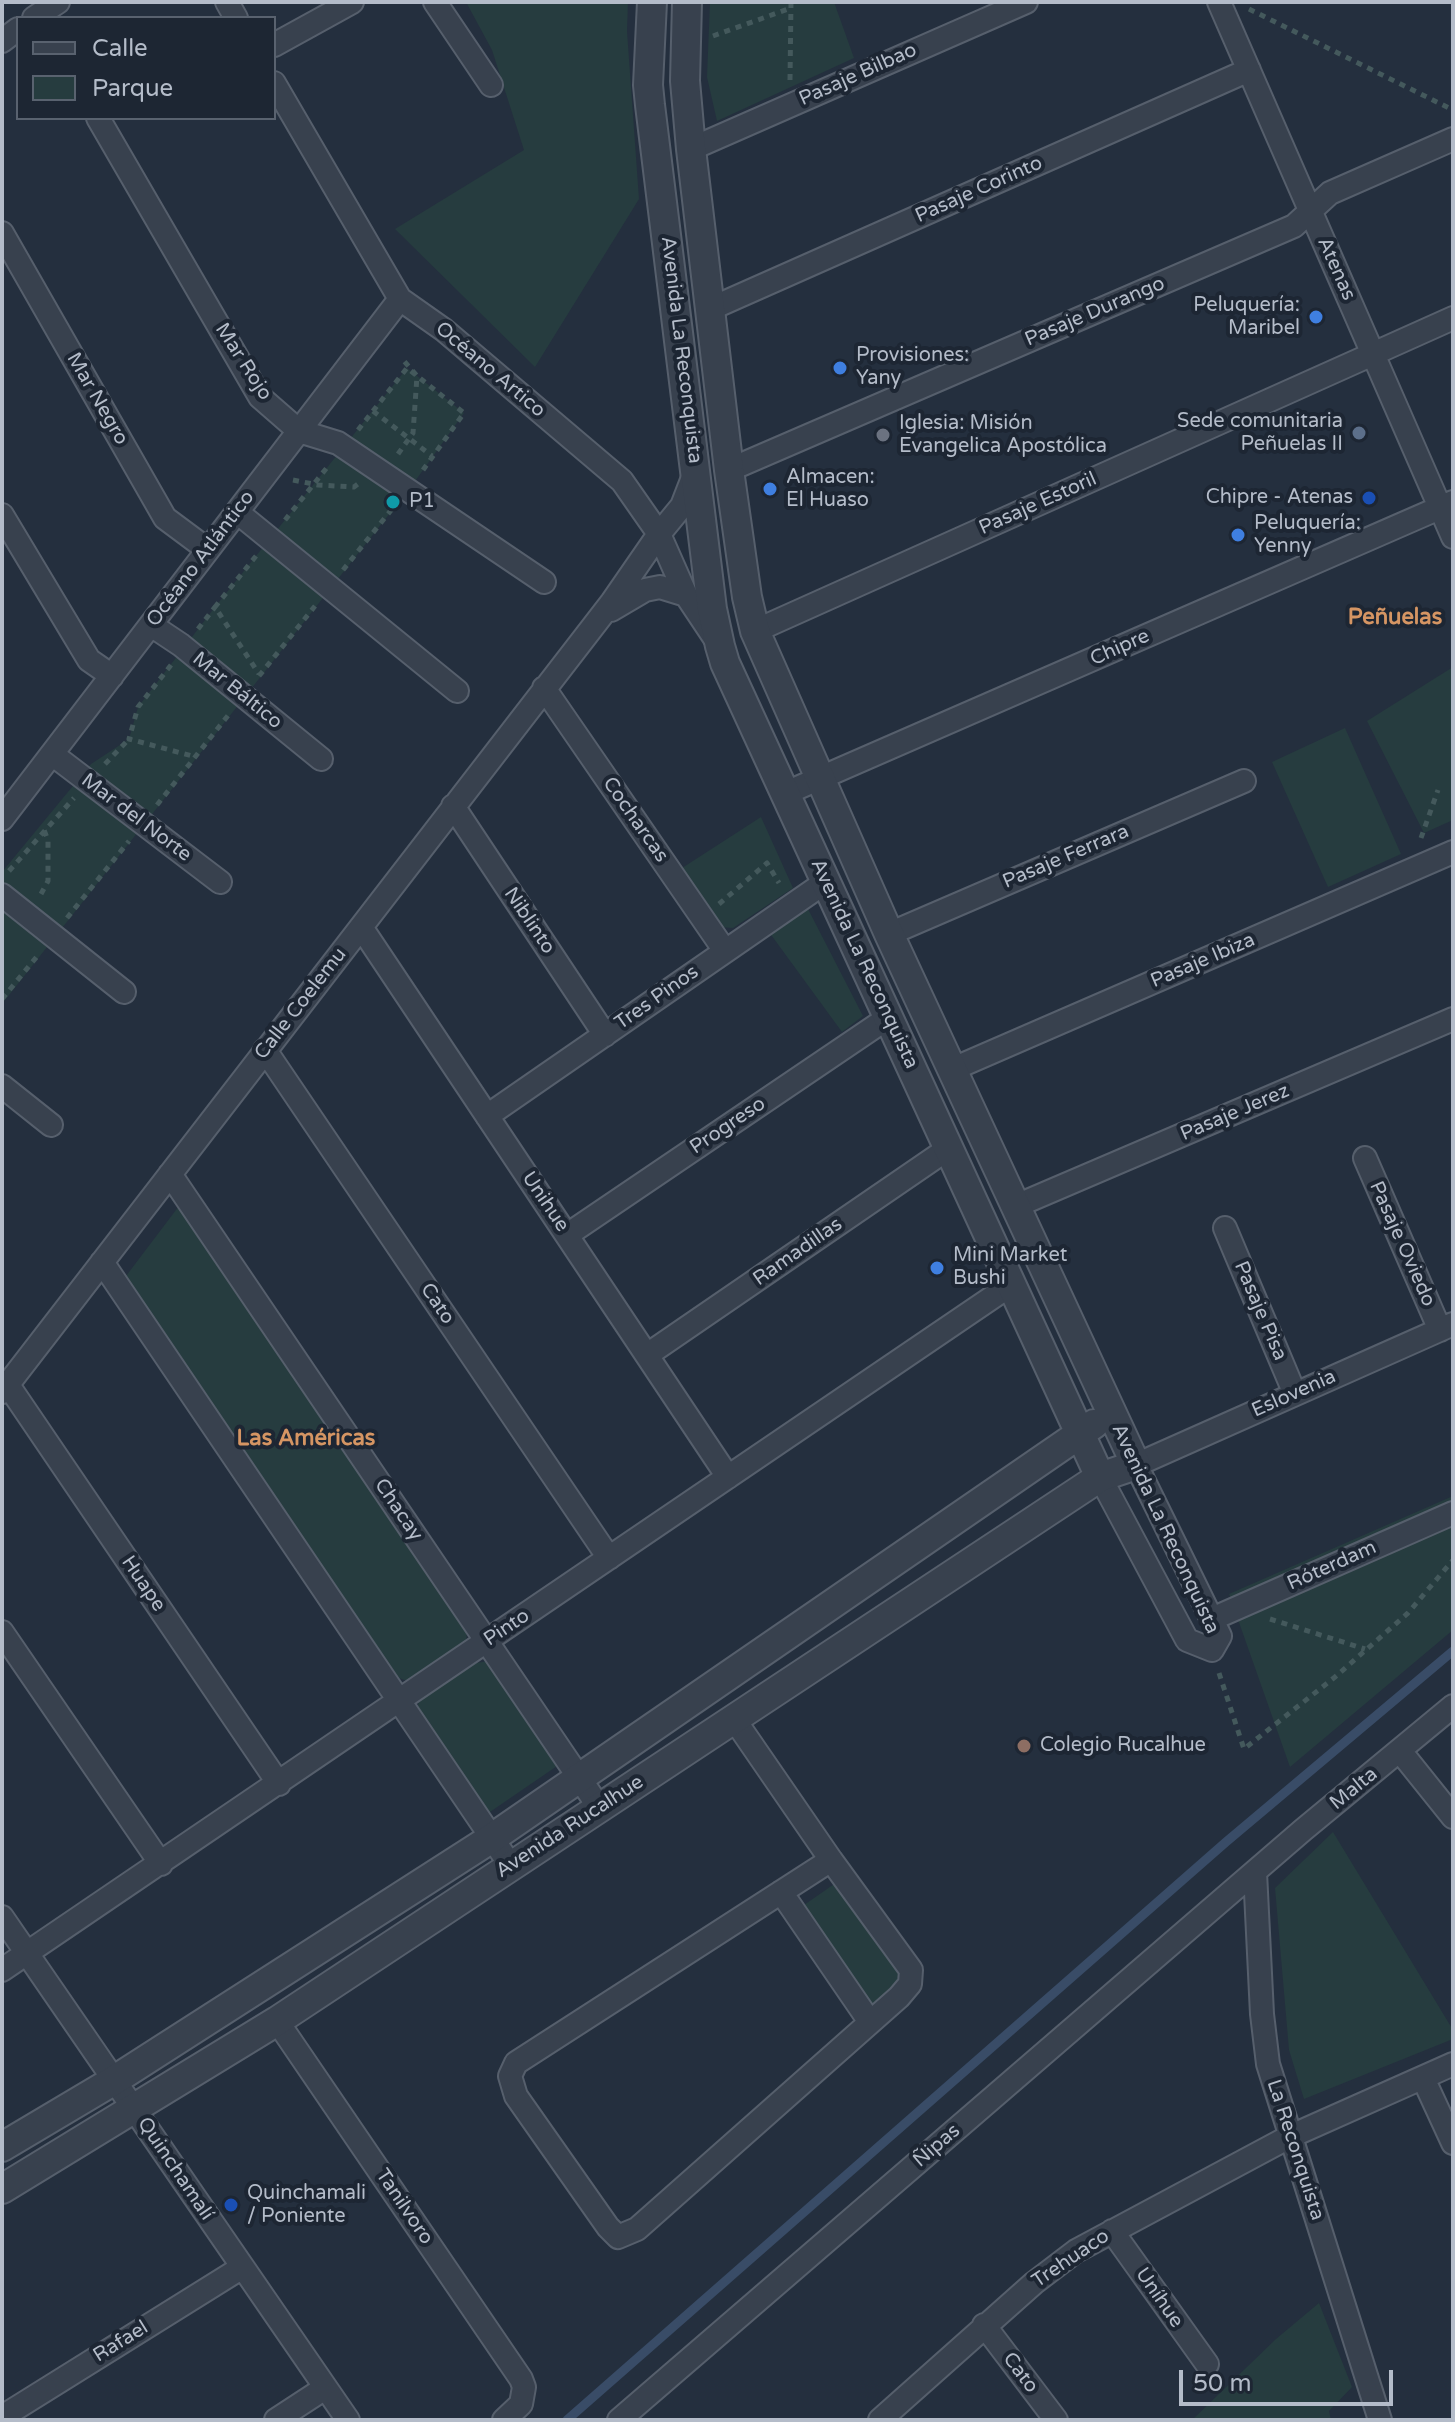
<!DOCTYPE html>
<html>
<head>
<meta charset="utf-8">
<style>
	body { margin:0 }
	#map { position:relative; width:1455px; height:2422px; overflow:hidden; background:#242f3e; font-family:"Varela Round",sans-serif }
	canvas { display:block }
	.frame { position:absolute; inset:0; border:4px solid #b4bcc9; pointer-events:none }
	.legend { position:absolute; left:16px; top:16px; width:260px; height:104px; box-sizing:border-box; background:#1d2633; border:2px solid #59626f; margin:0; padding:10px 14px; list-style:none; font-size:24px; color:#b4bcc9 }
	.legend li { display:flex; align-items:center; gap:16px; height:40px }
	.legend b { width:40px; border:2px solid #59626f }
	.scale { position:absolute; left:1179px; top:2370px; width:214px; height:36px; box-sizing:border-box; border:4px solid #b4bcc9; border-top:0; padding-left:10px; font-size:24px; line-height:28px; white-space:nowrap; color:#b4bcc9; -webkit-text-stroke:6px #1d2633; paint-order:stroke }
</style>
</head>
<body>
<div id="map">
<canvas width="1455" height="2422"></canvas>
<div class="frame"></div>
<ul class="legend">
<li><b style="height:10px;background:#38414e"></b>Calle</li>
<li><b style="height:22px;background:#263c3f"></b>Parque</li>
</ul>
<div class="scale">50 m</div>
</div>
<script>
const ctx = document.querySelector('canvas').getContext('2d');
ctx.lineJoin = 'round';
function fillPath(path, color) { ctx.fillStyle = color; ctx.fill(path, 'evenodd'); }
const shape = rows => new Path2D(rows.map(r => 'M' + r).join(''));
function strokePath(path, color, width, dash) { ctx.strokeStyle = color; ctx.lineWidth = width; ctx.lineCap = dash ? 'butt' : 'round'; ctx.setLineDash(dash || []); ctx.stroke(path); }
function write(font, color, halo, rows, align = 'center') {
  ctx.font = font + ' "Varela Round",sans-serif'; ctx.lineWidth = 8; ctx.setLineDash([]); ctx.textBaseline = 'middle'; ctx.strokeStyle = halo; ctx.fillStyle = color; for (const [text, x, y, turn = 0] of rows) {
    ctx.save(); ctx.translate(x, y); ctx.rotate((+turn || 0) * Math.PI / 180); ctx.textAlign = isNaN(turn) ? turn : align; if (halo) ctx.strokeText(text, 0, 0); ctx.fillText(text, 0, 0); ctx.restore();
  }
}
const green = shape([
	[466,2,628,2,627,31,639,199,535,367,395,229,524,150,492,50],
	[710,2,834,2,854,58,717,121,707,77],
	[407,368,464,413,413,484,2,1004,2,872,91,764,129,739,138,707,215,607],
	[1453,667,1453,820,1424,833,1367,721],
	[1345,728,1401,854,1328,887,1272,762],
	[761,817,793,888,733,928,719,927,679,870],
	[807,907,863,1016,842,1032,769,932],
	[179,1206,467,1628,466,1645,413,1683,399,1678,123,1280],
	[1453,1496,1453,1630,1290,1767,1229,1594],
	[489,1661,560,1764,487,1814,416,1713,419,1701,476,1663],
	[1333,1832,1453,2030,1453,2039,1304,2099,1289,2050,1275,1888],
	[840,1880,901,1968,896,1985,871,2005,804,1905],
	[1319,2303,1352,2387,1329,2411,1331,2420,1192,2420,1276,2339]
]);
const stream = shape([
	[567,2420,1226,1842,1453,1651]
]);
const path = shape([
	[1249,9,1453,110],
	[713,36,791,8],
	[790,80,791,2],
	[373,411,432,456],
	[358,430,407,368,464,413,423,470],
	[398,454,413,433,417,376,404,361],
	[293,480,318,485,354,487,358,484],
	[285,520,329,465],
	[256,556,215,607,259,674],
	[343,570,392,509],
	[198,629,215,607],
	[171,665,138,707,129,739,196,757],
	[259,676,315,606],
	[105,764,129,739],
	[157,805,230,713],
	[1421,838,1438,790],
	[9,871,74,798],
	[41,894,48,881,48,840,44,830],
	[719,904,767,863,779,883],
	[67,918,129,841],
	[2,999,39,954],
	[1270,1619,1365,1649],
	[1219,1673,1244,1749,1335,1677,1408,1613,1453,1560]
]);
const minor = shape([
	[227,2,236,18],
	[435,2,491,85],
	[1219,2,1453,537],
	[34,18,58,2],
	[2,41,18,29],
	[274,45,352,2],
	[274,83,400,299,444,330,622,481,659,534,686,595,714,637],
	[98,118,260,397,299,431,338,443,544,582],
	[691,149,1026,2],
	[2,233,165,518,208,550],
	[710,309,1249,70],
	[729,470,1294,226,1330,193,1453,139],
	[237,512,457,691],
	[2,515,89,660,112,676],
	[611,610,645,590,660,587,686,595],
	[151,625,181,645,321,759],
	[755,631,1453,318],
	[544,688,725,951],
	[52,754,220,882],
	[786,793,1453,502],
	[453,806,605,1035],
	[2,819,400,299],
	[2,895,124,992],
	[361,927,728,1477],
	[889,934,1244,781],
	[265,1050,609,1558],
	[953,1069,1453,852],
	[2,1086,51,1125],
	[487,1116,827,881],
	[1365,1158,1440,1330],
	[170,1174,599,1807],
	[1016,1206,1453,1019],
	[1225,1228,1295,1394],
	[567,1235,889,1017],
	[102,1262,511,1866],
	[647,1355,949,1148],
	[8,1385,279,1784],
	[2,1392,612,602,659,534,682,506,694,475],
	[1100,1477,1187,1640,1212,1650,1220,1636,1136,1465,1453,1324],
	[1212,1619,1453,1513],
	[2,1632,161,1864],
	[734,1719,831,1860,911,1970,910,1984,899,1997,637,2229,618,2237,608,2227,516,2096,510,2076,516,2063,831,1860],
	[1400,1751,1453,1817],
	[1255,1872,1262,2014,1268,2064,1380,2420],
	[781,1892,870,2022],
	[2,1917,348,2420],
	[2,1970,1012,1284],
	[277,2021,521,2379,524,2387,521,2404,504,2420],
	[1423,2078,1453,2143],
	[1112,2231,1207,2364],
	[984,2325,1056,2420],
	[2,2417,241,2268],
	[276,2420,325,2388],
	[619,2420,1303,1830,1453,1706],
	[880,2420,1034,2283,1076,2251,1289,2137,1453,2064]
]);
const tertiary = shape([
	[652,2,648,85,650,105,712,609,720,646,725,663,1100,1477],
	[2,2147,113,2081,492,1838,1094,1424],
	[2,2189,277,2021,1100,1477,1136,1465,889,934,755,631,747,597,729,470,691,149,685,81,687,2]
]);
const markers = [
	[1316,317,8,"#3f7fe0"],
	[840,368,8,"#3f7fe0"],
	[1359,433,8,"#5c6f8a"],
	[883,435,8,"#6b7280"],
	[770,489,8,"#3f7fe0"],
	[1369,498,8,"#1a4fb4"],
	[393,502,8,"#0f9aa8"],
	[1238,535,8,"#3f7fe0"],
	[937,1268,8,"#3f7fe0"],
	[1024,1746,8,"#8d6e63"],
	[231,2205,8,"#1a4fb4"]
];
const streetNames = [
	["Pasaje Bilbao",858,75,-24],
	["Pasaje Corinto",979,190,-24],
	["Atenas",1336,269,66],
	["Pasaje Durango",1095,312,-23],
	["Avenida La Reconquista",681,350,83],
	["Mar Rojo",243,362,57],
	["Océano Artico",490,370,40],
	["Mar Negro",97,399,60],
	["Pasaje Estoril",1038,504,-24],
	["Océano Atlántico",201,559,-53],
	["Chipre",1120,648,-24],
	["Mar Báltico",237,691,39],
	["Mar del Norte",136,818,37],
	["Cocharcas",635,820,55],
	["Pasaje Ferrara",1066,857,-23],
	["Niblinto",529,921,56],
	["Pasaje Ibiza",1203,961,-23],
	["Avenida La Reconquista",864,964,65],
	["Tres Pinos",657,998,-35],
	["Calle Coelemu",301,1004,-52],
	["Pasaje Jerez",1235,1113,-23],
	["Progreso",728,1126,-34],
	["Unihue",545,1202,56],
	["Pasaje Oviedo",1402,1244,66],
	["Ramadillas",798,1252,-35],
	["Cato",437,1304,56],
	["Pasaje Pisa",1260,1311,67],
	["Eslovenia",1294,1394,-24],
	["Chacay",398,1510,56],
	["Avenida La Reconquista",1165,1529,65],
	["Róterdam",1332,1566,-24],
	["Huape",143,1584,56],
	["Pinto",507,1628,-34],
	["Malta",1354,1789,-39],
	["Avenida Rucalhue",570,1827,-33],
	["Ñipas",937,2146,-41],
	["La Reconquista",1295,2150,72],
	["Quinchamalí",175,2169,56],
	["Tanilvoro",404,2207,56],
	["Trehuaco",1071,2259,-34],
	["Uníhue",1159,2298,55],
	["Rafael",121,2342,-32],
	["Cato",1020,2373,53]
];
const poiNames = [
	["Peluquería:",1300,306,"right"],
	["Maribel",1300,329,"right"],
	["Provisiones:",856,356],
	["Yany",856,379],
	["Sede comunitaria",1343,422,"right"],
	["Peñuelas II",1343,445,"right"],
	["Iglesia: Misión",899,424],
	["Evangelica Apostólica",899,447],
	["Almacen:",786,478],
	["El Huaso",786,501],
	["Chipre - Atenas",1353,498,"right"],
	["P1",409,502],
	["Peluquería:",1254,524],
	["Yenny",1254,547],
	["Mini Market",953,1256],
	["Bushi",953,1279],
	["Colegio Rucalhue",1040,1746],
	["Quinchamali",247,2194],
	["/ Poniente",247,2217]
];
const neighbourhoodNames = [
	["Peñuelas",1395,618],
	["Las Américas",306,1439]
];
fillPath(green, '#263c3f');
strokePath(stream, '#394c67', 9);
strokePath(minor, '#565f6c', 26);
strokePath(tertiary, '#565f6c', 32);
strokePath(path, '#44595c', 5, [6, 6]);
strokePath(minor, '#38414e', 22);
strokePath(tertiary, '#38414e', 28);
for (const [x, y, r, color] of markers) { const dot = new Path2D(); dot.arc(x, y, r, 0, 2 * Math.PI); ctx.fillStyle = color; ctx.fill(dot); strokePath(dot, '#1d2633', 3); }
write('20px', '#b4bcc9', '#1d2633', streetNames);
write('20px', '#b4bcc9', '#1d2633', poiNames, 'left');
write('bold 22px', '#d59563', '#1d2633', neighbourhoodNames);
</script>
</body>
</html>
